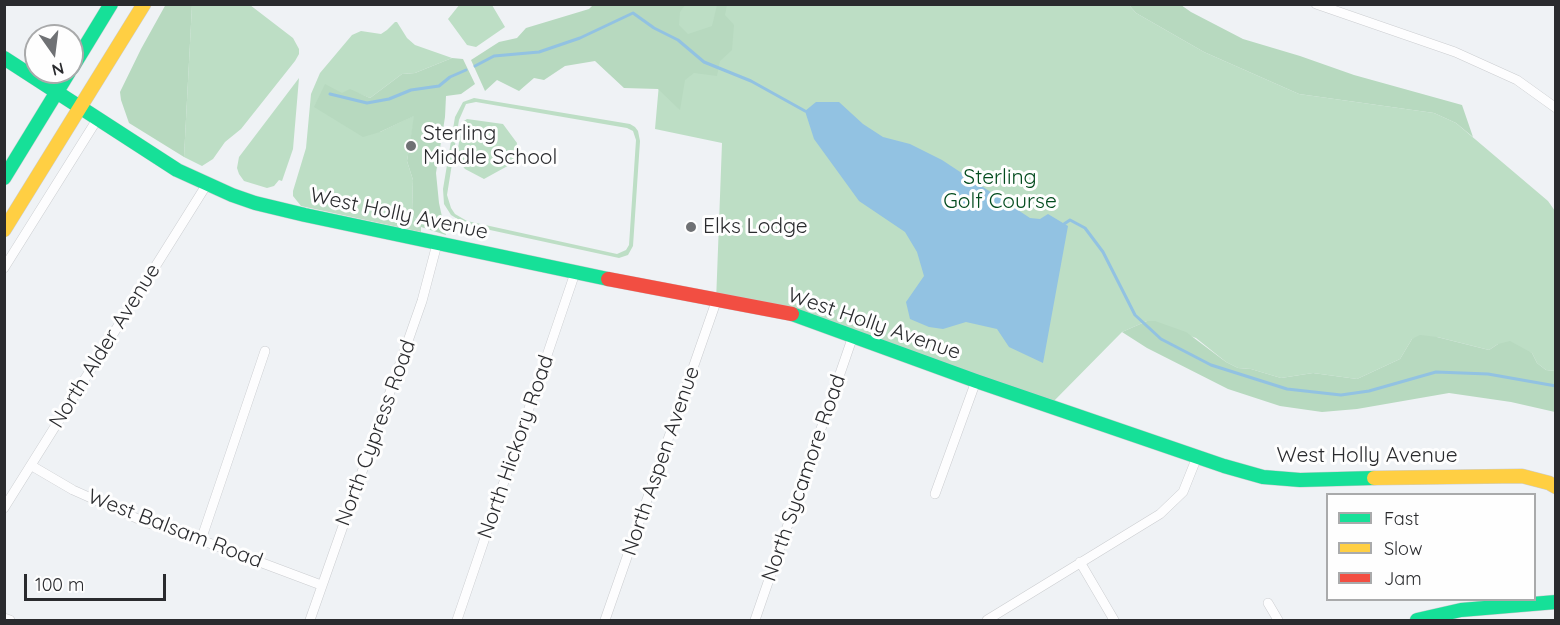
<!DOCTYPE html>
<html>
<head>
<meta charset="utf-8">
<style>
	body { margin:0 }
	#map { position:relative; width:1560px; height:625px; overflow:hidden; background:#eff2f5; font-family:Quicksand,sans-serif }
	canvas { display:block }
	.frame { position:absolute; inset:0; border:6px solid #2a2b2e; pointer-events:none }
	.legend { position:absolute; left:1326px; top:493px; width:210px; height:108px; box-sizing:border-box; background:#fefefe; border:2px solid #a9aaab; margin:0; padding:8px 10px; list-style:none; font-size:18px; color:#2a2b2e }
	.legend li { display:flex; align-items:center; gap:12px; height:30px }
	.legend b { width:30px; border:2px solid #a9aaab }
	.north { position:absolute; left:24px; top:24px; width:60px; height:60px; box-sizing:border-box; background:#fefefe; border:2px solid #a9aaab; border-radius:50%; rotate:166deg; font-size:16px; font-weight:700; line-height:24px; text-align:center; color:#2a2b2e }
	.north::after { content:''; display:block; margin:auto; width:21px; height:27px; background:#6f7174; clip-path:polygon(50% 0,100% 100%,50% 72%,0 100%) }
	.scale { position:absolute; left:24px; top:574px; width:142px; height:27px; box-sizing:border-box; border:3px solid #2a2b2e; border-top:0; padding-left:8px; font-size:18px; line-height:21px; white-space:nowrap; color:#2a2b2e; -webkit-text-stroke:4px #fefefe; paint-order:stroke }
</style>
</head>
<body>
<div id="map">
<canvas width="1560" height="625"></canvas>
<div class="frame"></div>
<ul class="legend">
<li><b style="height:8px;background:#16e098"></b>Fast</li>
<li><b style="height:8px;background:#ffcf43"></b>Slow</li>
<li><b style="height:8px;background:#f24e42"></b>Jam</li>
</ul>
<div class="north">N</div>
<div class="scale">100 m</div>
</div>
<script>
const ctx = document.querySelector('canvas').getContext('2d');
ctx.lineJoin = 'round';
function fillPath(path, color) { ctx.fillStyle = color; ctx.fill(path, 'evenodd'); }
const shape = rows => new Path2D(rows.map(r => 'M' + r).join(''));
function strokePath(path, color, width, dash) { ctx.strokeStyle = color; ctx.lineWidth = width; ctx.lineCap = dash ? 'butt' : 'round'; ctx.setLineDash(dash || []); ctx.stroke(path); }
function write(font, color, halo, rows, align = 'center') {
  ctx.font = font + ' Quicksand,sans-serif'; ctx.lineWidth = 6; ctx.setLineDash([]); ctx.textBaseline = 'middle'; ctx.strokeStyle = halo; ctx.fillStyle = color; for (const [text, x, y, turn = 0] of rows) {
    ctx.save(); ctx.translate(x, y); ctx.rotate((+turn || 0) * Math.PI / 180); ctx.textAlign = isNaN(turn) ? turn : align; if (halo) ctx.strokeText(text, 0, 0); ctx.fillText(text, 0, 0); ctx.restore();
  }
}
const green = shape([
	[460,4,492,5,505,27,476,47,467,45,448,19],
	[192,5,250,5,293,38,299,49,299,54,295,61,241,129,225,142,213,159,202,166,184,157],
	[666,5,1129,5,1136,13,1204,52,1299,94,1434,113,1456,123,1548,201,1555,211,1555,371,1546,370,1537,363,1532,353,1498,344,1489,350,1437,337,1412,339,1400,359,1357,379,1313,373,1281,378,1251,369,1238,368,1226,362,1196,338,1147,321,1122,332,1049,406,797,315,716,302,722,143,655,129],
	[395,22,397,22,407,38,415,45,452,58,415,73,402,74,370,98,350,90,380,132,415,115,407,161,413,180,412,213,421,227,421,232,301,206,293,196,293,191,306,148,311,94,320,73,352,35,361,31,381,34,387,30],
	[299,78,293,149,282,181,279,180,274,186,267,188,244,181,239,174,237,168,239,157],
	[474,98,630,124,635,127,638,131,640,141,633,246,628,255,619,258,467,225,451,215,444,204,443,189,455,117,463,102],
	[476,102,627,128,633,131,636,140,629,245,626,250,617,254,467,221,455,214,451,208,447,195,459,120,466,104],
	[467,119,503,124,517,143,513,163,484,179,465,169,456,158,462,127,464,121]
]);
const forest = shape([
	[166,4,192,5,184,157,129,123,121,100,120,92,141,49],
	[593,5,685,5,680,12,679,25,688,34,712,26,717,5,727,5,725,15,734,25,732,50,720,61,717,76,694,73,685,80,680,110,658,89,624,88,595,61,565,66,544,80,534,78,519,91,497,80,485,91,471,60,499,42,517,38,526,28,589,9],
	[1129,5,1181,5,1191,12,1243,39,1300,56,1354,75,1462,105,1473,137,1456,123,1434,113,1299,94,1204,52,1136,13],
	[452,58,463,59,475,84,461,94,446,96,445,117,436,173,439,203,446,235,421,227,412,213,413,180,407,161,414,116,380,132,363,137,314,107,325,84,342,93,350,89,370,98,402,74,415,73],
	[1147,321,1155,321,1186,332,1226,362,1238,368,1251,369,1281,378,1313,373,1357,379,1400,359,1412,339,1420,335,1437,337,1489,350,1498,344,1510,341,1532,353,1537,363,1546,370,1555,371,1555,412,1511,402,1449,393,1357,409,1322,412,1280,406,1228,389,1147,348,1122,332]
]);
const water = shape([
	[816,102,839,102,863,124,883,137,910,144,942,160,1030,218,1040,219,1048,214,1068,226,1043,363,1009,347,997,329,966,322,943,329,929,327,910,319,906,302,924,276,917,252,905,232,859,201,814,139,805,111]
]);
const stream = shape([
	[475,66,494,56,539,52,580,38,633,13,654,28,678,40,704,62,751,81,805,111],
	[330,94,367,103,389,99,411,90,439,86,450,77,466,70],
	[1064,224,1070,220,1085,228,1103,252,1135,315,1161,339,1211,365,1287,389,1341,395,1369,391,1436,372,1488,374,1556,386]
]);
const street = shape([
	[1316,4,1455,52,1517,80,1556,108],
	[4,268,98,118],
	[32,466,73,490,145,522,201,540,321,585],
	[935,494,976,381],
	[4,508,207,184],
	[201,540,265,351],
	[1080,562,1114,620],
	[1268,603,1278,620],
	[4,618,10,620],
	[310,620,422,301,437,244],
	[457,620,575,273],
	[605,620,716,302],
	[755,620,853,336],
	[987,620,1160,514,1183,492,1197,457]
]);
const fast = shape([
	[4,58,177,170,232,195,255,203,305,215,608,279],
	[72,68,111,4],
	[4,178,69,72],
	[792,314,976,381,1224,466,1263,477,1300,480,1374,478],
	[1417,620,1461,610,1556,602]
]);
const slow = shape([
	[4,230,144,4],
	[1374,478,1522,476,1549,483,1556,487]
]);
const jam = shape([
	[608,279,792,314]
]);
const markers = [
	[411,146,6,"#6f7174"],
	[691,227,6,"#6f7174"]
];
const poiNames = [
	["Sterling",423,134],
	["Middle School",423,158],
	["Elks Lodge",703,227]
];
const parkNames = [
	["Sterling",1000,178],
	["Golf Course",1000,202]
];
const streetNames = [
	["West Holly Avenue",399,214,12],
	["West Holly Avenue",874,324,19],
	["North Alder Avenue",105,346,-58],
	["North Cypress Road",376,433,-70],
	["North Hickory Road",516,447,-71],
	["West Holly Avenue",1367,456],
	["North Aspen Avenue",661,461,-71],
	["North Sycamore Road",804,478,-71],
	["West Balsam Road",175,529,21]
];
fillPath(green, '#bddec5');
fillPath(forest, '#b7d9bf');
fillPath(water, '#92c2e2');
strokePath(stream, '#92c2e2', 3);
strokePath(street, '#cbcdd0', 10);
strokePath(fast, '#cbcdd0', 15);
strokePath(slow, '#cbcdd0', 15);
strokePath(jam, '#cbcdd0', 15);
strokePath(street, '#fdfdfe', 9);
strokePath(fast, '#16e098', 14);
strokePath(slow, '#ffcf43', 14);
strokePath(jam, '#f24e42', 14);
for (const [x, y, r, color] of markers) { const dot = new Path2D(); dot.arc(x, y, r, 0, 2 * Math.PI); ctx.fillStyle = color; ctx.fill(dot); strokePath(dot, '#fefefe', 2); }
write('21px', '#2a2b2e', '#fefefe', poiNames, 'left');
write('21px', '#034b1e', '#fefefe', parkNames);
write('21px', '#2a2b2e', '#fefefe', streetNames);
</script>
</body>
</html>
